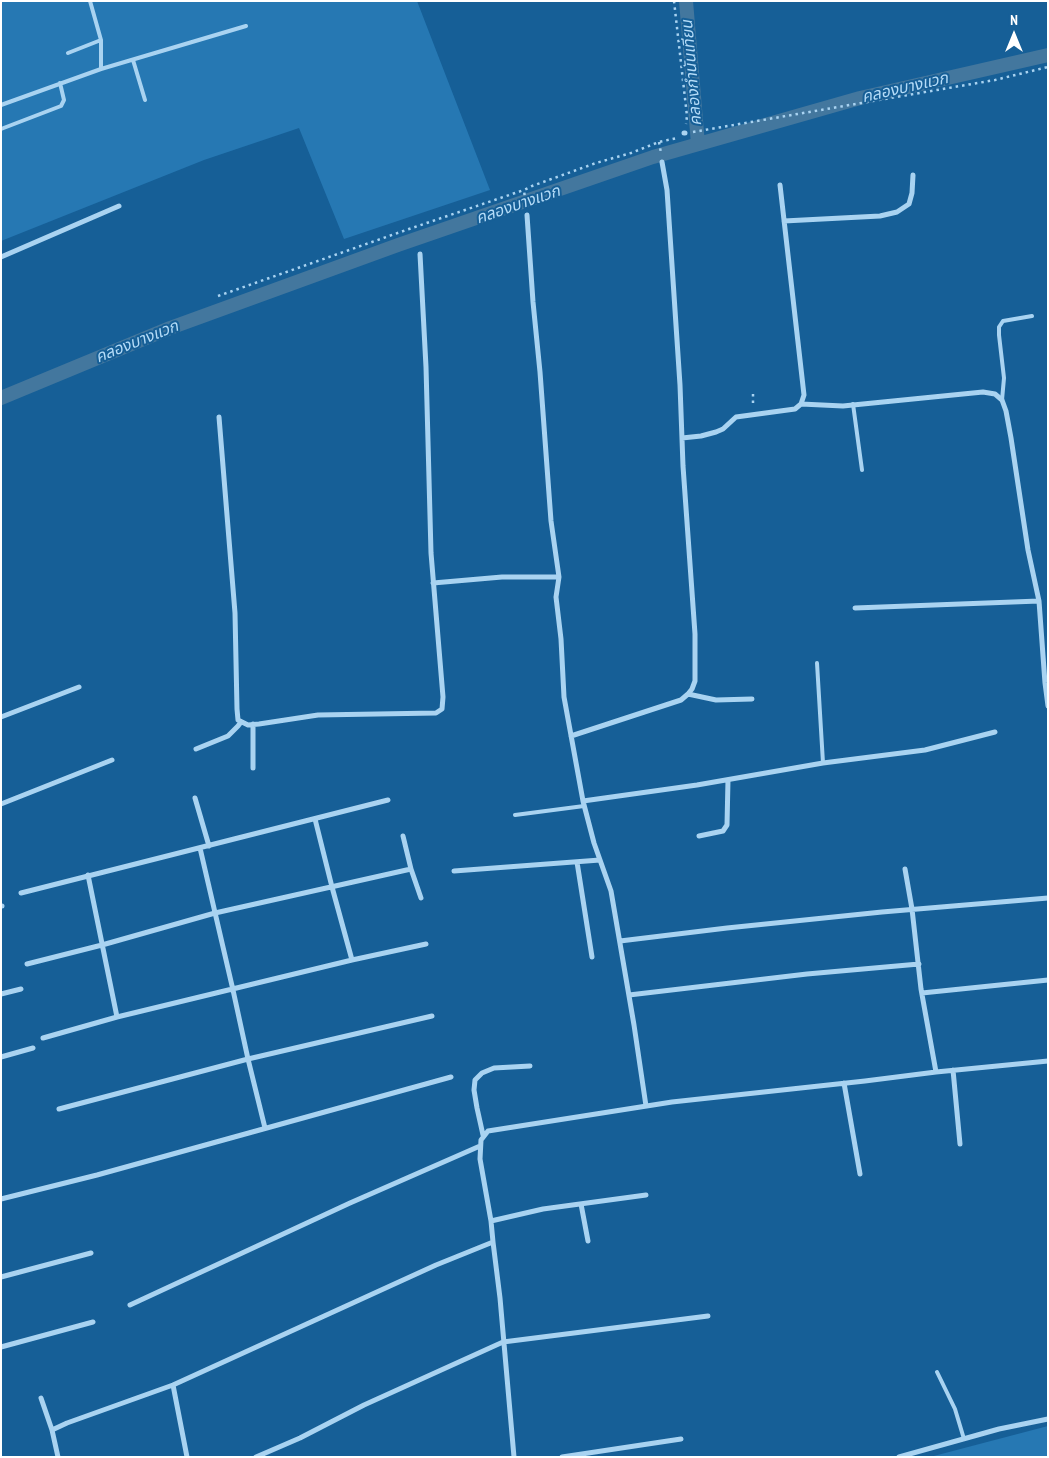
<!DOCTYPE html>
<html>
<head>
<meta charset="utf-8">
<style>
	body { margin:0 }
	#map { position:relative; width:1049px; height:1458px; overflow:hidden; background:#165f97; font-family:"PT Sans Narrow",sans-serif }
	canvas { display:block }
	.frame { position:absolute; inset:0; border:2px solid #fff; pointer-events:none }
	.north { position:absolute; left:989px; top:10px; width:50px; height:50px; -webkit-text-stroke:4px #165f97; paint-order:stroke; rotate:0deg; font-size:14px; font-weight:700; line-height:20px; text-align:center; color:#fff }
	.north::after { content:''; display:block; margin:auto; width:18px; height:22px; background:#fff; clip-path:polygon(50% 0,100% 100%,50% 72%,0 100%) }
</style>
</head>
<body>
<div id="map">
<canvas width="1049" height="1458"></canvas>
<div class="frame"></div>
<div class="north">N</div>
</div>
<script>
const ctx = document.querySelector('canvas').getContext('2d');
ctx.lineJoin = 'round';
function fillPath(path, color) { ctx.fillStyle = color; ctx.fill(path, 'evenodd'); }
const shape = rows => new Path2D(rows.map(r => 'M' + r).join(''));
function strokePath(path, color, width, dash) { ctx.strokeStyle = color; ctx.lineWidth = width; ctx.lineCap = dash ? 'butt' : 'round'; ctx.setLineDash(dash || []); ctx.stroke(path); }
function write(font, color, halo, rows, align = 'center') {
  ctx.font = font + ' "PT Sans Narrow","Noto Sans Thai",sans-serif'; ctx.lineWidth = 4; ctx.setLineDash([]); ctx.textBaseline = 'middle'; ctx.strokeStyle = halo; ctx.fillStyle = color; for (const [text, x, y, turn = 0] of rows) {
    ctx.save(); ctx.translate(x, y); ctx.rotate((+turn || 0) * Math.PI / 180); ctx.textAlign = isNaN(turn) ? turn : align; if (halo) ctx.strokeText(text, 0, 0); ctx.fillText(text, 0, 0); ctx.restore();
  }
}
const green = shape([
	[1,1,417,1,490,190,344,239,299,128,204,160,1,241],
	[1048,1426,1048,1457,930,1457]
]);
const canal = shape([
	[686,1,698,144],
	[1,398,170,328,398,245,653,157,860,98,1048,55]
]);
const path = shape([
	[674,1,687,116,686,124],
	[693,132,995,80,1048,67],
	[659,142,661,153],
	[526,208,524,190,532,186,596,163,631,153,659,142,677,138],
	[218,296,409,229,524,190],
	[753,394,753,405]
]);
const service = shape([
	[68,53,101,40],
	[133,60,145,100],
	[101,69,246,26],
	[1,105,101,69,101,40,90,1],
	[1,129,61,106,64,100,60,83],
	[1002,400,1004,378,999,335,999,327,1003,321,1032,316],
	[853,404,862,470],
	[817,663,823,763],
	[515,815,584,806],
	[937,1372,955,1409,964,1439]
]);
const minor = shape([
	[684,133,685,133],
	[527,215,533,302,540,372,551,521,559,577,556,597,561,639,564,697,583,801,594,843,611,891,634,1025,646,1106],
	[784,221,880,216,897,212,909,204,912,193,913,175],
	[1,257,119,206],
	[801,404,843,406,983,392,995,394,1002,400,1006,411,1011,438,1028,550,1039,601,1045,683,1048,706],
	[219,417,235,613,237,709,238,720,248,725,259,724,318,715,436,713,442,709,443,697,431,553,426,367,420,254],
	[682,438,701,436,716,432,723,429,736,417,795,409,801,404,804,395,799,351,780,185],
	[433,583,502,577,559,577],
	[855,608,1039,601],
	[688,694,716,700,752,699],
	[1,717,79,687],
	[571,736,681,700,688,694,692,689,695,681,695,634,683,466,680,385,667,190,662,162],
	[196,749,228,736,238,726,241,722],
	[253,768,253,724],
	[195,798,209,846],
	[583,801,697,785,823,763,925,750,995,732],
	[1,804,112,760],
	[315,819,332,887,352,960],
	[403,836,411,869,421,898],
	[699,836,723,831,727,825,728,780],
	[200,848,233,990,248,1059,265,1128],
	[577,862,592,957],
	[905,869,912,909,921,989,936,1072],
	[454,871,600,860],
	[88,875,117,1017],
	[21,893,388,800],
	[1,906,2,906],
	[620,941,727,928,882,912,1048,898],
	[27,964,102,945,215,913,411,869],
	[922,993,1048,980],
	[1,994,21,989],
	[629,995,807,974,919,964],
	[43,1038,117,1017,352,960,426,944],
	[1,1057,33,1048],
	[953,1070,960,1144],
	[844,1083,860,1174],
	[59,1109,248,1059,432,1016],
	[483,1135,477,1108,474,1090,475,1080,482,1073,494,1068,530,1066],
	[1,1199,97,1175,451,1077],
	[581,1204,588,1241],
	[491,1221,543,1209,646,1195],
	[1,1277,91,1253],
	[130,1305,350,1203,480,1146],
	[1,1347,93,1322],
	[173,1385,187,1457],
	[41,1398,52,1430,58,1457],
	[52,1430,67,1423,173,1385,436,1265,493,1242],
	[256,1457,300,1438,364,1405,503,1342,708,1316],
	[514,1457,500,1298,493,1242,491,1221,480,1159,481,1140,488,1131,672,1102,865,1081,936,1072,1048,1061],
	[562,1457,681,1439],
	[899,1457,999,1429,1048,1419]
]);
const waterNames = [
	["คลองกำนันเทียน",692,73,-95],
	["คลองบางแวก",905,88,-13],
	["คลองบางแวก",518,205,-19],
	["คลองบางแวก",137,342,-22]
];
fillPath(green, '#2678b3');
strokePath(canal, '#43779e', 14);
strokePath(path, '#a9d3f1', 2.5, [2.5, 4]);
strokePath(service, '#a9d3f1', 4);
strokePath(minor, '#a9d3f1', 5);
write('italic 16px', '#b5dcf8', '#165f97', waterNames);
</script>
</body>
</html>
